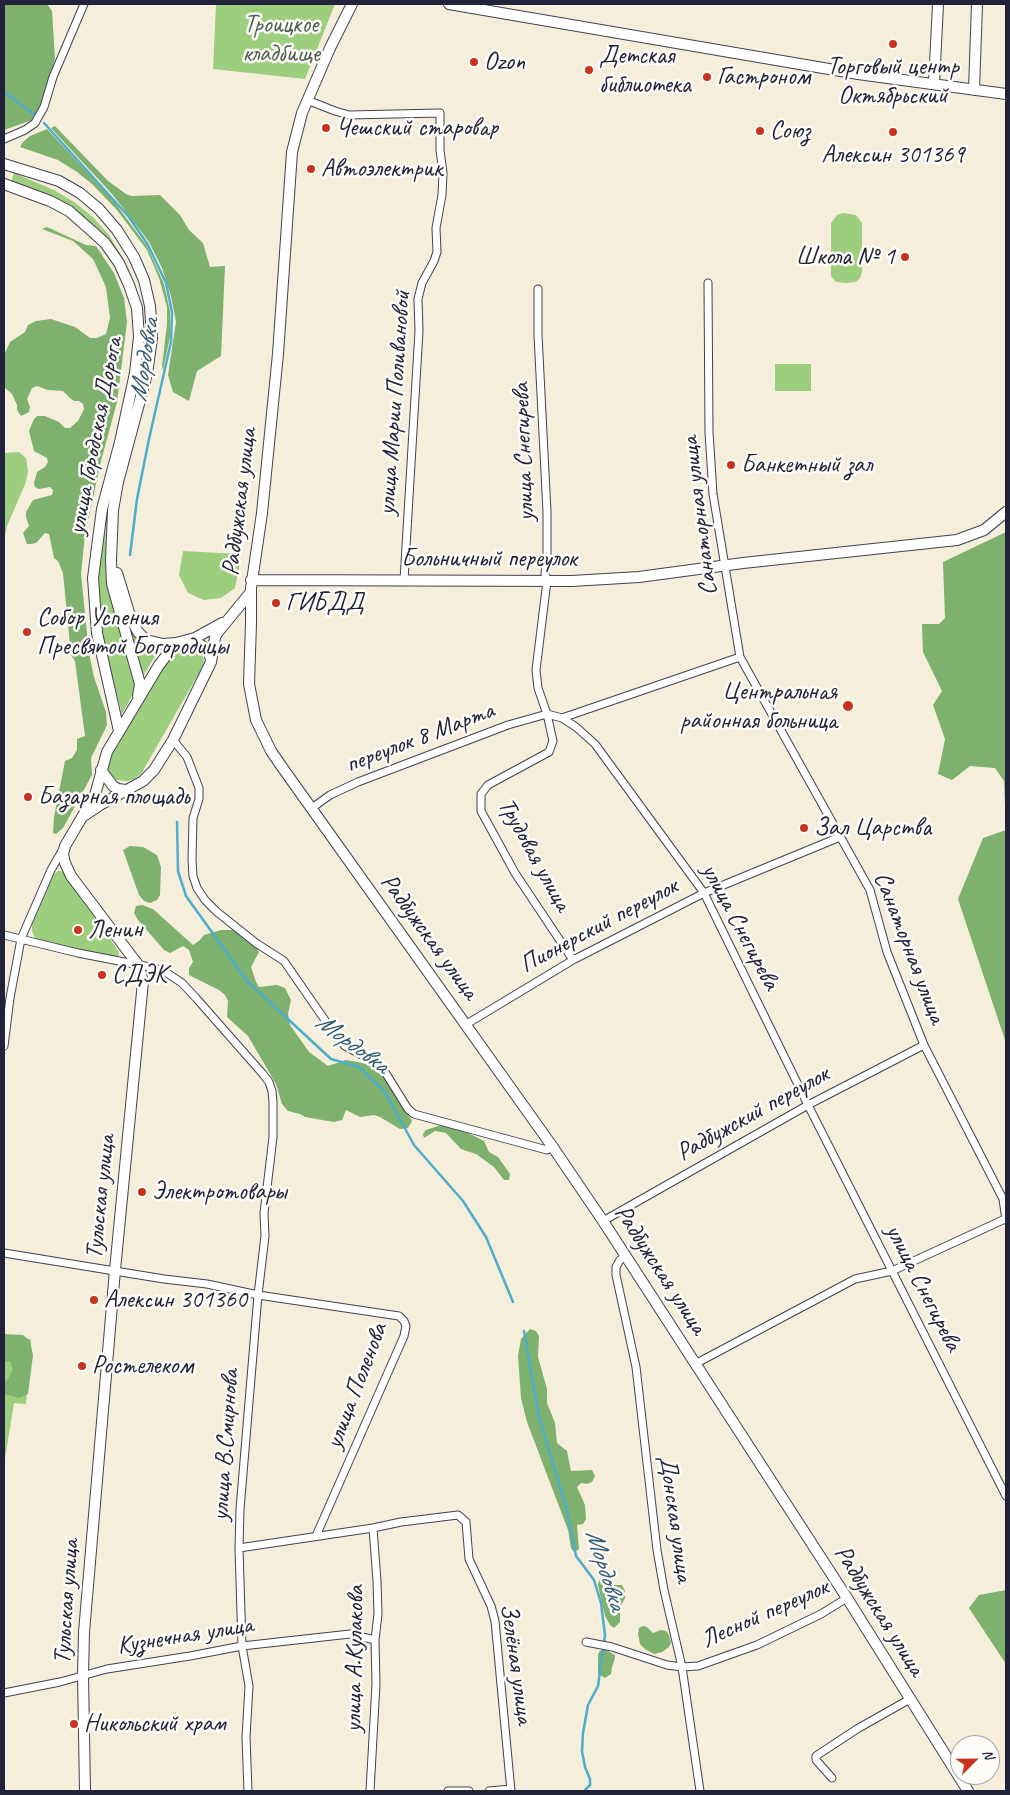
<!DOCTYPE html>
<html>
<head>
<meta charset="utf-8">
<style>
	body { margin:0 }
	#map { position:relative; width:1010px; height:1795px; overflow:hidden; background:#f5eedb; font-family:Caveat,sans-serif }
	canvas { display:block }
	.frame { position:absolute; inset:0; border:5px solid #22223b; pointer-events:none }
	.north { position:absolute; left:950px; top:1735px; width:50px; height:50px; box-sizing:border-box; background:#fdfcf7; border:1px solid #a5a5ac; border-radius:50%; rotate:67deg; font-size:14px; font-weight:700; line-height:20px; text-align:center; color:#22223b }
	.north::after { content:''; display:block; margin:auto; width:18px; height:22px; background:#c8321e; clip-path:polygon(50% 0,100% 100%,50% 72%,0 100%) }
</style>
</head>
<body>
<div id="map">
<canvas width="1010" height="1795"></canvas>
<div class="frame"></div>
<div class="north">N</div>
</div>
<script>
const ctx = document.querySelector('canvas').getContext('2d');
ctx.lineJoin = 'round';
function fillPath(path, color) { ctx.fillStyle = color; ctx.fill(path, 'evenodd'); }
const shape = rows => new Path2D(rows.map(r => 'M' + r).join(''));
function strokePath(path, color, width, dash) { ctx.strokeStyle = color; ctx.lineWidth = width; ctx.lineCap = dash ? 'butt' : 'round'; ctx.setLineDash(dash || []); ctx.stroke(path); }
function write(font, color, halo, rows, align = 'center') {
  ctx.font = font + ' Caveat,sans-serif'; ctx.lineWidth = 5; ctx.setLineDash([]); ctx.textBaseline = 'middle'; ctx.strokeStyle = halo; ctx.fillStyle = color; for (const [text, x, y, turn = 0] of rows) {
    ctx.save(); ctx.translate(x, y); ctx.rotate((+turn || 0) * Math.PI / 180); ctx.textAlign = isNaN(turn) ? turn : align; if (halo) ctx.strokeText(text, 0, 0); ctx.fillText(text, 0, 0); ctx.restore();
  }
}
const green = shape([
	[216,4,335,4,305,79,213,69],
	[14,173,54,190,74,202,93,217,109,235,125,262,135,285,138,307,121,262,49,196,11,182],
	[843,213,856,215,862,223,862,272,860,278,856,282,846,283,836,282,831,276,831,223,837,215],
	[775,364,811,364,811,391,775,391],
	[19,452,26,458,28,471,26,482,7,526,4,540,4,453],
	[105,523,107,577,135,683,133,694,122,714,105,648,98,611,97,575],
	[183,551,239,554,240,563,235,588,221,598,204,600,188,593,179,575],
	[128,629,146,644,151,647,160,648,143,676],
	[189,646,197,649,202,654,204,660,203,666,141,774,134,779,128,781,116,780,111,776,108,770,108,763,111,754,173,651,180,647],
	[58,871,61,871,65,874,119,952,118,958,41,942,35,938,32,931,32,925,54,874],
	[4,1337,31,1339,26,1404,14,1403,4,1465]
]);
const forest = shape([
	[4,4,47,4,52,11,55,59,43,100,32,120,4,130],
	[55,126,108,181,126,194,131,196,160,195,180,215,189,230,203,243,210,267,225,266,221,356,197,371,189,401,173,392,168,375,176,322,171,296,162,268,149,242,140,230,112,194,51,128],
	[47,129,113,200,147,246,164,284,170,311,170,337,163,370,162,366,167,324,167,307,159,278,147,250,117,210,92,184,77,172,58,160,20,147,23,142,30,136],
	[47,227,86,245,96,246,114,273,124,298,127,322,117,402,101,461,85,535,81,574,89,653,94,677,106,712,107,725,91,758,92,775,63,828,56,834,53,833,54,817,65,761,72,758,77,750,77,739,85,736,75,661,71,655,63,573,58,561,54,558,49,534,45,533,36,543,31,544,27,544,23,533,29,526,26,517,26,512,33,500,52,495,53,490,50,487,39,489,35,487,34,483,37,472,45,467,48,462,47,458,34,451,29,431,34,419,37,416,45,416,59,422,65,428,70,428,78,421,84,409,83,404,79,401,74,401,70,398,63,391,48,390,37,386,32,388,27,399,30,407,29,412,21,416,17,410,17,405,12,394,4,387,4,355,10,342,25,332,28,325,36,321,51,319,75,327,90,338,97,338,106,334,110,318,106,287,93,259,73,241,42,229],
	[1006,532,1006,1043,958,899,983,838,1006,830,1004,781,995,768,970,766,952,780,938,774,945,739,933,705,942,691,923,652,922,624,939,624,945,618,943,562],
	[130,846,143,847,157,855,161,867,160,895,157,900,150,903,144,901,139,895,123,850],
	[142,905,153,909,193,945,200,940,204,935,221,930,236,930,256,946,259,952,251,967,256,982,259,987,277,985,285,988,291,1000,288,1014,290,1025,309,1052,328,1066,346,1060,368,1064,385,1076,394,1093,412,1121,408,1128,400,1129,380,1117,374,1115,360,1117,346,1110,342,1120,334,1122,305,1117,300,1114,288,1111,282,1104,276,1084,248,1036,227,1017,228,1001,225,995,219,990,189,975,189,968,193,962,189,950,183,946,170,953,164,950,138,920,134,913,136,906],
	[441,1125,464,1131,484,1141,489,1152,498,1157,510,1174,509,1180,504,1180,494,1167,476,1154,461,1149,446,1133,435,1131,424,1138,423,1134,426,1130],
	[530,1329,536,1331,539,1336,538,1357,547,1389,547,1403,555,1423,557,1443,567,1451,571,1471,592,1470,595,1476,592,1482,587,1484,581,1483,577,1487,585,1505,586,1519,583,1524,577,1525,579,1549,574,1552,571,1548,568,1530,527,1422,521,1398,518,1356,521,1339],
	[4,1334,23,1335,30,1341,33,1355,28,1394,19,1398,4,1394,4,1383,8,1379,13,1370,10,1361,4,1362],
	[599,1580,608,1585,622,1585,625,1591,625,1598,620,1607,620,1622,614,1628,610,1625,605,1616,598,1585],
	[1006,1590,1006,1664,969,1608,979,1595],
	[643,1626,647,1627,653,1633,661,1630,666,1631,669,1635,671,1643,669,1647,662,1652,654,1654,645,1649,640,1644,638,1634,639,1628],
	[604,1649,615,1655,615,1658,612,1667,611,1674,605,1678,598,1674,598,1654,600,1651]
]);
const stream = shape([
	[4,92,35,115],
	[44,123,129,217,148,245,166,283,172,312,171,342,149,439,137,499,130,555],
	[177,822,178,871,186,896,247,981,331,1059,359,1067,385,1092,414,1145,463,1201,486,1237,513,1302],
	[524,1331,539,1417,567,1510,576,1556,594,1580,601,1603,605,1635,598,1686,588,1705,583,1733,582,1751,585,1767,590,1779,590,1785,584,1791]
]);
const street = shape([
	[307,100,335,111,349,115,440,113,440,150,443,173,442,195,436,228,437,252,434,261,422,283,418,299,419,331,404,580],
	[4,139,25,130,35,123,44,107,53,77,84,4],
	[708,283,709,432,713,494,740,657,870,890,887,952,924,1045,1003,1199,1006,1220],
	[538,289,538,335,547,512,547,556,545,574,547,581,536,670,538,688,547,714,562,718,576,727,595,744,704,893,808,1105,1006,1496],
	[562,718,740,657],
	[173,740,187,757,199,788,199,799,193,818,192,860,193,876,197,888,205,900,217,912,256,943,284,961,338,1039,345,1046,373,1061,385,1072,408,1109,414,1114,547,1150,552,1146],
	[312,808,330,795,358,782,508,725,547,714,553,741,549,752,488,785,481,794,481,811,515,873,573,960],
	[4,935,78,953,155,968,167,973,182,983,196,998,262,1073,269,1082,272,1091,273,1102,273,1137,264,1213,265,1236,258,1295,240,1509,239,1548,242,1646,249,1686,246,1737,248,1791],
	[465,1025,573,960,704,893,840,837],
	[4,1046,10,998,21,939,51,870,63,849],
	[603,1221,808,1105,924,1045],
	[4,1253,164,1279,207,1284,258,1295,399,1316,404,1321,406,1326,404,1336,316,1536],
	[626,1256,620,1260,616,1267,616,1275,636,1367,657,1550,664,1590,682,1667,700,1791],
	[695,1364,855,1279,892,1271,1005,1219],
	[239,1548,373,1528,401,1522,458,1515,466,1522,469,1559,491,1606,495,1621,511,1791],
	[586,1642,612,1647,667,1665,682,1667,698,1666,757,1645,821,1614,847,1598],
	[4,1693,60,1682,107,1669,190,1656,242,1646,350,1634,375,1640],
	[832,1778,816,1760,816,1756,857,1729,910,1699],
	[370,1791,376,1684,375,1640,378,1614,377,1581,373,1528],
	[448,1791,469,1791],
	[489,1791,510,1789]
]);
const secondary = shape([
	[352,4,330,48,302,113,292,152,278,354,262,513,251,588,251,623,249,684,256,720,271,751,282,767,552,1146,603,1221,847,1598,968,1791],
	[449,4,858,74,1006,94],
	[934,84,938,4],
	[974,90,977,4],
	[4,164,59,181,80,193,99,209,117,230,134,257,144,280,150,306,152,338,147,374,118,482,113,510,111,560,112,584,140,684,138,696],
	[4,184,50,201,69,211,94,233,105,243,119,263,129,285,137,308,139,337,135,373,120,442,102,509,93,578,97,633,119,731],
	[117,573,131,619,138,632,146,640,163,644,176,643,195,638,222,623],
	[251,580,572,581,639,577,743,563,957,540,984,530,1006,512],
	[188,640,195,641,205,648,209,652,211,660],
	[101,770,113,786,118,789,126,790],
	[85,815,100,805,143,781,154,770,173,740,211,662,215,637,218,632,250,593],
	[85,1791,83,1675,84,1632,115,1270,143,982,139,966,71,876,65,863,63,854,65,846,95,795,107,752,159,665,176,643]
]);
const markers = [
	[893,44,5,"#c8321e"],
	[474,62,5,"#c8321e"],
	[589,70,5,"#c8321e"],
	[707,77,5,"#c8321e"],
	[326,128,5,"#c8321e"],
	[760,131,5,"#c8321e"],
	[893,132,5,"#c8321e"],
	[311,169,5,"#c8321e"],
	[905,257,5,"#c8321e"],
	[731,465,5,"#c8321e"],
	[276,603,5,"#c8321e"],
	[27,632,5,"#c8321e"],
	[848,706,6,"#c8321e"],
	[28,797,5,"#c8321e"],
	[804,828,5,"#c8321e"],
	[78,930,5,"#c8321e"],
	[102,975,5,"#c8321e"],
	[142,1192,5,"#c8321e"],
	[94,1300,5,"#c8321e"],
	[82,1366,5,"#c8321e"],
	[74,1724,5,"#c8321e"]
];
const parkNames = [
	["Троицкое",281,25],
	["кладбище",281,54]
];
const poiNames = [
	["Детская",599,56],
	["библиотека",599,85],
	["Ozon",484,62],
	["Торговый центр",893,67,"center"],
	["Октябрьский",893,96,"center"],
	["Гастроном",717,77],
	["Чешский старовар",336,128],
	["Союз",770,131],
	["Алексин 301369",893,155,"center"],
	["Автоэлектрик",321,169],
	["Школа № 1",895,257,"right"],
	["Банкетный зал",741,465],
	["ГИБДД",286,603],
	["Собор Успения",37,618],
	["Пресвятой Богородицы",37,647],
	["Центральная",837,692,"right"],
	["районная больница",837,721,"right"],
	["Базарная площадь",38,797],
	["Зал Царства",814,828],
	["Ленин",88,930],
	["СДЭК",112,975],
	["Электротовары",152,1192],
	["Алексин 301360",104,1300],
	["Ростелеком",92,1366],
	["Никольский храм",84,1724]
];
const streetNames = [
	["улица Марии Поливановой",395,403,-86],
	["улица Городская Дорога",96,436,-79],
	["улица Снегирева",524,452,-92],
	["Радбужская улица",240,502,-83],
	["Санаторная улица",700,516,-97],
	["Больничный переулок",489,559],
	["переулок 8 Марта",420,738,-21],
	["Трудовая улица",534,855,61],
	["Пионерский переулок",599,926,-28],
	["улица Снегирева",740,927,62],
	["Радбужская улица",429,937,54],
	["Санаторная улица",909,948,69],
	["Радбужский переулок",753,1114,-29],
	["Тульская улица",101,1197,-84],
	["Радбужская улица",660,1270,57],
	["улица Снегирева",923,1288,63],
	["улица Поленова",357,1386,-69],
	["улица В.Смирнова",226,1445,-86],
	["Донская улица",675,1519,82],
	["Тульская улица",67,1602,-86],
	["Радбужская улица",879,1611,58],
	["Лесной переулок",765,1614,-24],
	["Кузнечная улица",185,1636,-9],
	["улица А.Кулакова",355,1659,-89],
	["Зелёная улица",516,1664,82]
];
const waterNames = [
	["Мордовка",145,360,-81],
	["Мордовка",352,1044,36],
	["Мордовка",605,1570,72]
];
fillPath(green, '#9cce7e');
fillPath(forest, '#7db16d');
strokePath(stream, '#4dadcc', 2.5);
strokePath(street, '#424153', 9);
strokePath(secondary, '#424153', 12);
strokePath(street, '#fff', 7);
strokePath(secondary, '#fff', 10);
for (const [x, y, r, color] of markers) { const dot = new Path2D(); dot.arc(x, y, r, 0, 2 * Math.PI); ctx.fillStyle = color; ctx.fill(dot); strokePath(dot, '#fdfcf7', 2); }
write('25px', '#4d5e52', '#fdfcf7', parkNames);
write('25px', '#22223b', '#fdfcf7', poiNames, 'left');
write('25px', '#22223b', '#fdfcf7', streetNames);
write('italic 26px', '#335a75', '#fdfcf7', waterNames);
</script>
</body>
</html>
